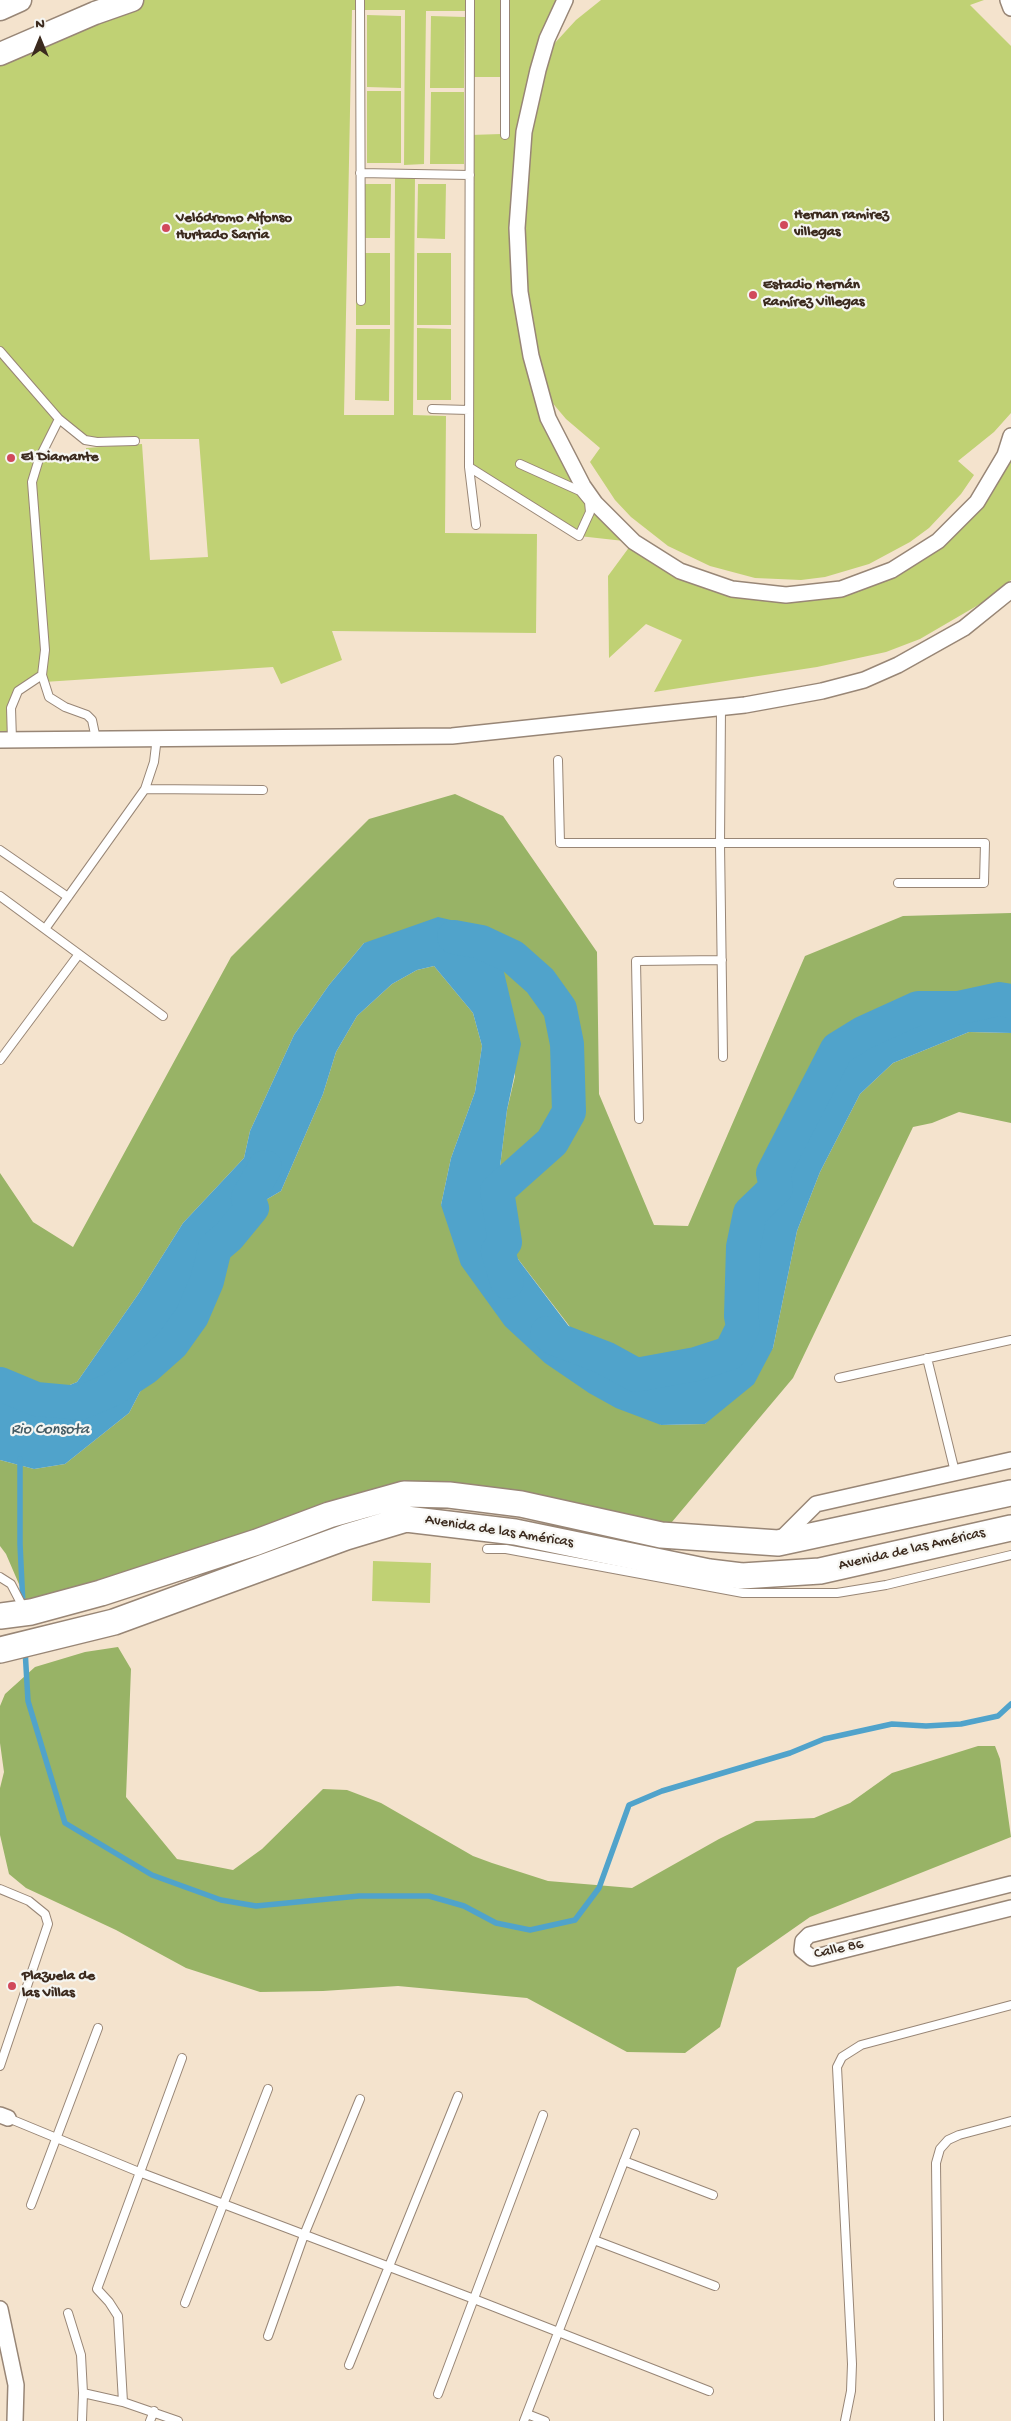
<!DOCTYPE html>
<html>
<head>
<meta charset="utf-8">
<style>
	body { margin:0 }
	#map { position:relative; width:1011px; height:2421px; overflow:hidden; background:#f4e3cd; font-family:"Gochi Hand",sans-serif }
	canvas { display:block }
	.north { position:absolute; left:15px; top:15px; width:50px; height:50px; -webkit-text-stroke:4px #f6f6f2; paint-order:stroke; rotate:0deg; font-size:14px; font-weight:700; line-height:20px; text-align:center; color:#3b2a1e }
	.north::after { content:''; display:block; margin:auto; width:18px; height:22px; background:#3b2a1e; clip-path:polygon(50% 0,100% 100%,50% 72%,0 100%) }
</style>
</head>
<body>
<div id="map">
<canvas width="1011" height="2421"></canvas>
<div class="north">N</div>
</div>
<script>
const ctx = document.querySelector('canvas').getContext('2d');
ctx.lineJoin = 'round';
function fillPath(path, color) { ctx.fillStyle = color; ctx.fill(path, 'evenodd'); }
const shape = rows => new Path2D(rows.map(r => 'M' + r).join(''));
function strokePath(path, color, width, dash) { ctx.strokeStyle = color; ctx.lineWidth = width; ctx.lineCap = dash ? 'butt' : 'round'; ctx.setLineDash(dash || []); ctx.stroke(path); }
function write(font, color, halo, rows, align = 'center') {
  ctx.font = font + ' "Gochi Hand",sans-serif'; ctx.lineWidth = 4.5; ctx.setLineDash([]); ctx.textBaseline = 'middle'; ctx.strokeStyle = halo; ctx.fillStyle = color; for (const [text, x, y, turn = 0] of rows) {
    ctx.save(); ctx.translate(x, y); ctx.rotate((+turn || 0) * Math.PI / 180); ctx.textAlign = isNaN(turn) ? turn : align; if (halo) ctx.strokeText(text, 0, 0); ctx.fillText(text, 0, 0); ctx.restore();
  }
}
const green = shape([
	[132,0,565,0,542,57,576,20,601,0,984,0,970,5,1011,46,1011,413,994,432,958,461,974,475,961,494,929,528,910,542,869,564,825,577,801,580,755,578,710,566,668,546,631,517,615,500,590,462,600,448,566,419,539,387,582,484,656,558,759,594,867,581,958,522,1011,436,1011,580,992,597,920,639,886,652,817,667,654,692,682,640,646,624,609,658,608,576,633,542,579,536,469,467,470,135,501,134,505,125,504,77,470,77,470,11,426,11,424,164,404,165,405,10,352,10,344,415,394,415,395,177,415,177,413,415,446,416,445,533,537,534,536,633,332,631,342,660,281,684,273,667,44,682,44,671,18,691,11,708,12,740,0,740,0,54],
	[59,419,88,439,199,439,208,557,150,560,142,444,86,448,86,453,41,457],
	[367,15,401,16,401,88,367,87],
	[431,16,465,17,464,88,430,88],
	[367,91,401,91,401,163,367,163],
	[431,92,464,92,464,164,430,164],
	[363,184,391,184,390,238,362,238],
	[418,184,446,184,445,239,417,238],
	[356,253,390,253,390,325,356,325],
	[417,253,451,253,451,325,417,325],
	[417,328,451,329,451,400,417,400],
	[356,329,390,329,389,401,355,400],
	[373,1561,431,1563,430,1603,372,1601]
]);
const forest = shape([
	[455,794,503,816,597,952,599,1094,654,1225,688,1226,805,956,903,916,1011,913,1011,1002,965,997,821,1080,790,1143,761,1227,743,1327,730,1353,670,1383,636,1375,590,1353,505,1242,497,1191,507,1110,515,1076,494,930,364,943,329,985,294,1035,250,1131,244,1158,183,1223,139,1293,77,1382,36,1399,5,1387,0,1375,0,1173,33,1222,73,1247,231,957,369,819],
	[434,966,473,1013,482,1046,475,1092,451,1158,441,1205,661,1425,705,1424,773,1348,797,1231,820,1172,860,1094,893,1063,969,1032,1011,1033,1011,1123,959,1112,932,1123,913,1127,793,1378,661,1535,404,1494,31,1612,6,1554,0,1546,0,1460,34,1469,65,1464,129,1413,215,1248,252,1208,281,1191,323,1094,336,1052,357,1016,392,984,417,970],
	[118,1647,131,1669,126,1797,177,1859,233,1870,262,1849,323,1789,347,1790,381,1803,473,1856,492,1863,548,1881,632,1888,719,1839,756,1821,814,1818,850,1803,892,1773,978,1746,995,1746,1000,1759,1011,1837,810,1917,737,1968,720,2027,685,2053,627,2052,527,1998,398,1986,323,1991,260,1992,186,1968,116,1930,26,1888,9,1874,0,1835,0,1788,4,1772,0,1743,0,1706,5,1694,35,1667,85,1652]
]);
const water = shape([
	[438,917,494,930,521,1044,507,1110,497,1191,505,1242,589,1353,636,1375,670,1383,730,1353,743,1327,761,1227,790,1143,837,1050,863,1033,918,1008,946,999,965,997,1011,1002,1011,1033,969,1032,893,1063,860,1094,820,1172,797,1231,773,1348,754,1384,705,1424,661,1425,616,1408,589,1393,545,1363,505,1326,461,1265,441,1205,451,1158,475,1092,482,1046,473,1013,434,966,417,970,392,984,357,1016,336,1052,323,1094,281,1191,252,1208,215,1248,129,1413,65,1464,34,1469,0,1460,0,1375,5,1387,36,1399,77,1382,139,1293,183,1223,244,1158,250,1131,294,1035,329,985,364,943]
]);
const stream = shape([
	[20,1459,20,1544,23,1605],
	[25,1649,28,1701,65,1823,152,1875,221,1900,256,1906,359,1896,429,1896,464,1906,496,1923,530,1930,575,1920,599,1888,629,1805,662,1791,790,1753,824,1739,892,1724,926,1726,961,1724,998,1716,1011,1704]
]);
const river = shape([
	[454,937,481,942,513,957,540,981,560,1009,567,1044,569,1112,552,1142,497,1191,505,1242,498,1251,507,1282],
	[547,1333,553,1338,605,1358,636,1375,696,1364,730,1353,743,1327,741,1316,743,1247,750,1213,776,1188,773,1173,837,1049,863,1033,918,1008,958,1008,999,999,1011,1001],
	[0,1384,36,1399,80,1403,113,1389,145,1368,172,1344,192,1316,207,1281,215,1248,229,1236,252,1208,248,1198,265,1167]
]);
const lane = shape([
	[360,0,361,301],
	[470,0,469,467,579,536,590,512,589,502,580,491,520,464],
	[505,0,505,135],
	[360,173,470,175],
	[0,351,59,419,85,440,97,442,135,441],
	[432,409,469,410],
	[469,467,476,525],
	[42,675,49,697,65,707,87,715,92,720,96,739],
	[721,707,720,844,723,1057],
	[12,740,11,708,18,691,42,675,45,650,32,482,39,459,59,419],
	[558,760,560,843,985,843,984,883,898,883],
	[145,789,263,790],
	[0,850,68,897],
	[0,896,163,1016],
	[45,929,145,789,154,762,157,737],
	[0,1060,79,954],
	[639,1119,636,961,722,960],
	[927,1358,955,1472],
	[839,1378,1011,1340],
	[487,1549,506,1549,743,1593,837,1593,886,1585,1011,1555],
	[0,1577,11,1584,24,1609],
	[0,1889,29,1901,45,1914,48,1924,0,2066],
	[8,2118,139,2172,474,2299,709,2391],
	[624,2161,713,2195],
	[31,2205,98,2028],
	[594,2240,715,2286],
	[185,2303,268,2089],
	[68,2313,81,2355,83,2393],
	[268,2336,304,2235,360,2099],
	[349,2365,458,2096],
	[438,2394,543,2115],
	[123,2402,118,2316,109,2302,97,2289,182,2058],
	[527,2414,545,2421],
	[82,2421,83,2393,123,2402,178,2421],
	[150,2421,154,2411],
	[524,2421,635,2133],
	[845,2421,851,2391,852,2364,837,2067,842,2057,861,2045,1011,2005],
	[939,2421,936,2163,940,2149,948,2140,959,2135,1011,2121]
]);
const street = shape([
	[565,0,547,39,538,70,524,132,517,228,520,292,531,356,548,418,583,486,595,503,634,542,680,571,732,589,786,595,841,589,892,570,938,541,977,502,1005,455,1011,436],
	[1008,0,1011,8],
	[0,740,452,736,745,705,822,691,864,680,898,665,964,628,1011,590],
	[780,1540,816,1504,1011,1460],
	[1011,1884,809,1935,803,1941,802,1950,812,1958,1011,1908],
	[0,2115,8,2118],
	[0,2309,16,2385,15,2421]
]);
const secondary = shape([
	[0,9,20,0],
	[0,54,95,13,132,0]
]);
const primary = shape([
	[0,1616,31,1612,101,1593,257,1542,329,1515,404,1494,449,1495,521,1504,661,1535,778,1543,1011,1493],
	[0,1650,114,1622,346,1537,406,1519,515,1532,709,1572,742,1576,820,1571,1011,1528]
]);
const markers = [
	[784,225,5,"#d1495b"],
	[166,228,5,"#d1495b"],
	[753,295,5,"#d1495b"],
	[11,458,5,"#d1495b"],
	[12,1986,5,"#d1495b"]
];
const poiNames = [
	["Hernan ramirez",794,216],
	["villegas",794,233],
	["Velódromo Alfonso",176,219],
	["Hurtado Sarria",176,236],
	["Estadio Hernán",763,286],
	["Ramírez Villegas",763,303],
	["El Diamante",21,458],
	["Plazuela de",22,1977],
	["las Villas",22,1994]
];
const streetNames = [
	["Avenida de las Américas",499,1532,9],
	["Avenida de las Américas",912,1550,-13],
	["Calle 86",839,1950,-12]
];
const waterNames = [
	["Rio Consota",50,1431]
];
fillPath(green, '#c0d174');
fillPath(forest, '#98b366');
fillPath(water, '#50a3cb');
strokePath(stream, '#50a3cb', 5.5);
strokePath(river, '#50a3cb', 34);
strokePath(lane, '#988676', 10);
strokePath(street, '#988676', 18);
strokePath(secondary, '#988676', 25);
strokePath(primary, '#988676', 28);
strokePath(lane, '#fff', 8);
strokePath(street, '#fff', 15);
strokePath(secondary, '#fff', 22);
strokePath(primary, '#fff', 25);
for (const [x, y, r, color] of markers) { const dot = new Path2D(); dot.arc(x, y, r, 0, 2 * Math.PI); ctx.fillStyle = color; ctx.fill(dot); strokePath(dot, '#f6f6f2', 2); }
write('bold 15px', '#3b2a1e', '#f6f6f2', poiNames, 'left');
write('15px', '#3b2a1e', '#f6f6f2', streetNames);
write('italic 16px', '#435a63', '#f6f6f2', waterNames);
</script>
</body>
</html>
